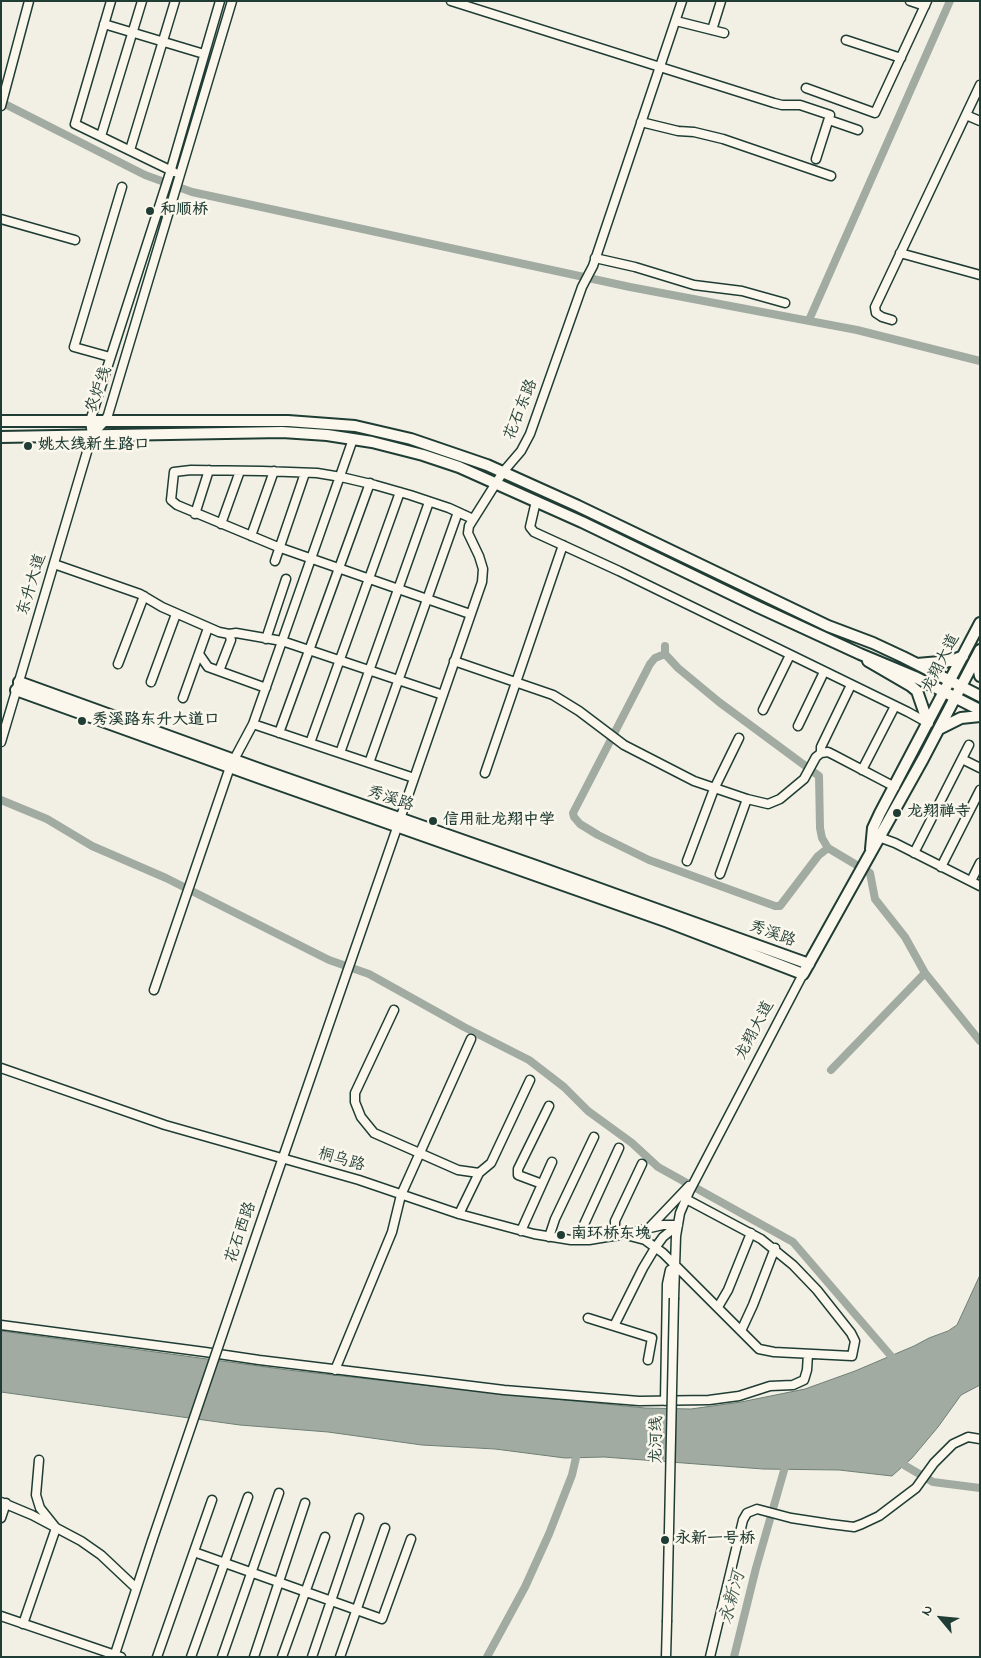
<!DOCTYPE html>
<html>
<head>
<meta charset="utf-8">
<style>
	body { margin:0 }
	#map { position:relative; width:981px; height:1658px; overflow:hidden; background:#f2f0e5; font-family:"Indie Flower",sans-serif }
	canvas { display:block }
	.frame { position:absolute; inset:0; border:2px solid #1f3d34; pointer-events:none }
	.north { position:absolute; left:916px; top:1593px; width:50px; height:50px; -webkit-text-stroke:4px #fbf7ec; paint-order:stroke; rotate:298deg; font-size:14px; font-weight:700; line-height:20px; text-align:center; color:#1f3d34 }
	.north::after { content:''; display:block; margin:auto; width:18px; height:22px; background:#1f3d34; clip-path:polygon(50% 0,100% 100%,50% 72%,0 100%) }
</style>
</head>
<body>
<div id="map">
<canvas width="981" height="1658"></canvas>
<div class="frame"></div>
<div class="north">N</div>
</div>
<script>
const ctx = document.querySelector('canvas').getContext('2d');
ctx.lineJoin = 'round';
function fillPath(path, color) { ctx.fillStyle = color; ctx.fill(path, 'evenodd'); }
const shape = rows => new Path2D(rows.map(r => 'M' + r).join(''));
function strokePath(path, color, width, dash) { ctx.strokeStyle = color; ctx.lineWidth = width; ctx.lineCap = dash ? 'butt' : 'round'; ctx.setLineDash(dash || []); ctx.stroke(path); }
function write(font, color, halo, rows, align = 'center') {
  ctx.font = font + ' "Indie Flower","LXGW WenKai TC",sans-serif'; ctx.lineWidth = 5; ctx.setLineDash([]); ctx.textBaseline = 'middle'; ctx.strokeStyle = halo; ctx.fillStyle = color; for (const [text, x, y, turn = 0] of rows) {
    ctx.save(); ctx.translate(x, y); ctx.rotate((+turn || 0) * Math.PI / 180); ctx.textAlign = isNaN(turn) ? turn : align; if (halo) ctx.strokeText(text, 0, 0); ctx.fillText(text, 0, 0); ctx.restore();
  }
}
const water = shape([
	[980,1275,980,1385,961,1395,938,1427,912,1458,892,1476,839,1470,763,1469,604,1457,565,1458,495,1449,422,1445,328,1432,240,1425,1,1392,1,1331,288,1370,495,1393,645,1408,691,1409,741,1402,805,1389,855,1371,914,1346,929,1338,948,1331,957,1325,980,1275]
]);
const canal = shape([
	[1,102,145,175,192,192,630,287,857,330,980,361],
	[809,320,950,1],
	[665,646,665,654,678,668,719,702,819,776,820,828,822,838,828,848,870,873,875,899,905,937,925,973,980,1041],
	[665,654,655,658,650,664,573,813,574,817,580,824,598,835,649,860,775,906,780,906,818,856,828,848],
	[1,800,47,819,92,846,166,878,329,960,369,974,464,1027,529,1060,564,1087,588,1111,632,1143,658,1167,793,1242,897,1363],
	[831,1070,925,973],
	[899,1457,904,1465,933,1482,980,1488],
	[487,1657,525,1587,549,1534,572,1475,578,1449],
	[734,1657,756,1568,785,1467,785,1460]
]);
const minor = shape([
	[111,1,75,124,174,172],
	[451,1,774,103,782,105,800,105,830,115,816,159],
	[910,1,925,6],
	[676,21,724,33],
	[104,24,204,54],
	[712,30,721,1],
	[846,40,901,58],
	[806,88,875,113,927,1],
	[1,106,29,1],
	[966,115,980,121],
	[829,120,858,130],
	[641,122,678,131,694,132,723,139,831,176],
	[101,136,142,1],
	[130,150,175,1],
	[1,219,75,240],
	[900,253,980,275],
	[595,258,635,267,694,285,742,291,785,303],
	[892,320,882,317,876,313,875,307,980,85],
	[110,357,74,347,122,187],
	[92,435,90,421,169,176,220,1],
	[536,501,530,527,534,532,619,571,908,712,928,723],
	[195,514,209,470],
	[221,524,240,471],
	[251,536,274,471],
	[275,561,305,473],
	[54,564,140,594,162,607,219,632,229,634,236,633,282,641,443,695],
	[470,614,278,547,177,505,171,500,174,472,191,470,262,471,317,473,341,477,375,485,410,495,449,508,473,519],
	[266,639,286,579],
	[199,654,208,667,266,688],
	[454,661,553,695,579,711,624,745,694,781,747,799,768,804,780,799,804,779,816,757,821,753,828,752,834,755,895,787],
	[118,664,144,596],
	[219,671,231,640,229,634],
	[151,682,176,614],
	[183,698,208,628],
	[763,710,790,655],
	[253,724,414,778],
	[798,726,824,672],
	[279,733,370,483],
	[1,742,92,435,105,421,108,415,232,1],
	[310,743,400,492],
	[340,753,429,502],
	[821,753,821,747,851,685],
	[962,759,980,768],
	[369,763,458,512],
	[862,770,895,706],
	[485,773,563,545],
	[876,836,895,843,980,886],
	[914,853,969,745],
	[687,861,714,789,739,738],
	[941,867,980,790],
	[720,874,747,799],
	[971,881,980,863],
	[154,990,230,767,253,724,353,439],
	[394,1010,355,1093,355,1102,361,1117,374,1133,458,1170,479,1173,491,1163,530,1080],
	[1,1068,165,1125,359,1180,459,1214,534,1234,571,1240,589,1240,619,1235,663,1225,678,1225],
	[542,1184,518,1175,518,1169,549,1106],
	[271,1192,482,582,483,569,479,556,468,533,469,526,503,472,521,451,530,434,582,287,593,266,682,1],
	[459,1214,479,1173],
	[649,1228,689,1186],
	[521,1231,552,1162],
	[626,1235,645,1240,663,1253,759,1349,774,1352,852,1356,855,1341,851,1333,817,1290,793,1265,761,1239,686,1199],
	[615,1236,615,1221,642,1164],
	[549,1237,555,1219,594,1137],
	[580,1240,581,1231,619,1148],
	[674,1298,676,1236,680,1213,689,1192,803,974],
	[718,1307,728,1290,751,1233],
	[588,1318,652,1338,648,1360],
	[1,1325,205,1352,259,1360,431,1381,504,1390,639,1401,709,1400,739,1396,770,1386,793,1385,804,1380,807,1370,808,1354],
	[614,1326,643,1268,655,1248,663,1237,678,1225],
	[741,1331,753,1305,775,1248],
	[335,1370,392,1232,401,1195,471,1039],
	[665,1401,667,1284,670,1270,675,1267],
	[1,1502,32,1515,81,1541,101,1555,136,1588],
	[1,1518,6,1503],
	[194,1552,382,1619,411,1539],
	[1,1616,121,1657],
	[23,1624,56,1528,40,1508,36,1495,39,1460],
	[114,1657,152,1541],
	[157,1657,212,1500],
	[191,1657,248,1497],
	[222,1657,279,1493],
	[254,1657,305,1503],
	[282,1657,325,1537],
	[312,1657,359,1518],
	[340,1657,385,1528],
	[666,1657,667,1622],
	[710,1657,743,1520,747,1513,757,1509,791,1518,830,1524,854,1527,862,1524,879,1516,916,1488,934,1463,953,1444,968,1437,980,1439]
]);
const major = shape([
	[1,421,288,421,355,426,411,439,487,465,578,506,828,626,873,643,903,657,980,696],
	[1,437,282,432,327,435,372,442,423,455,459,467,582,522,758,607,860,654,915,677,980,710],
	[976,658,980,676],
	[868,661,911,686,917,691,928,723],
	[917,664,951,661,963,656],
	[19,682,262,770,536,866,809,964],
	[16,690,263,779,668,922,803,974,923,759,980,650],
	[939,729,961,718,980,716],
	[871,849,873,828,880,813,980,623]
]);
const minorBridge = shape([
	[152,1541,271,1192],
	[667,1622,674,1298]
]);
const markers = [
	[150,211,5,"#1f3d34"],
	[28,446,5,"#1f3d34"],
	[82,721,5,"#1f3d34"],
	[897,813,5,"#1f3d34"],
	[433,821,5,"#1f3d34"],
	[561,1235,5,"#1f3d34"],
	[665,1540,5,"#1f3d34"]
];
const poiNames = [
	["和顺桥",160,211],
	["姚太线新生路口",38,446],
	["秀溪路东升大道口",92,721],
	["龙翔禅寺",907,813],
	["信用社龙翔中学",443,821],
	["南环桥东堍",571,1235],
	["永新一号桥",675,1540]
];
const streetNames = [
	["农炉线",100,390,-70],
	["花石东路",522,410,-68],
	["东升大道",33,585,-73],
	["龙翔大道",942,664,-63],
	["秀溪路",390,800,19],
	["秀溪路",772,935,20],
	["龙翔大道",756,1031,-62],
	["桐乌路",341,1161,16],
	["花石西路",242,1233,-71],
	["龙河线",658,1440,-89]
];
const waterNames = [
	["永新河",734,1598,-75]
];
fillPath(water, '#a2aba1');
strokePath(water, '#6e7f75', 1);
strokePath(canal, '#a2aba1', 8);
strokePath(minor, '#1f3d34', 11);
strokePath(major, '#1f3d34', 14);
strokePath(minor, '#fbf7ec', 8);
strokePath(major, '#fbf7ec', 10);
strokePath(minorBridge, '#1f3d34', 11, []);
strokePath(minorBridge, '#fbf7ec', 8);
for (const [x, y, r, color] of markers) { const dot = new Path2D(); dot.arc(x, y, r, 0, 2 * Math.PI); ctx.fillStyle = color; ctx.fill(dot); strokePath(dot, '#fbf7ec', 2); }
write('bold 16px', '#1f3d34', '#fbf7ec', poiNames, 'left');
write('16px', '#1f3d34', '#fbf7ec', streetNames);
write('italic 18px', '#465e55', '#fbf7ec', waterNames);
</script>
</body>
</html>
